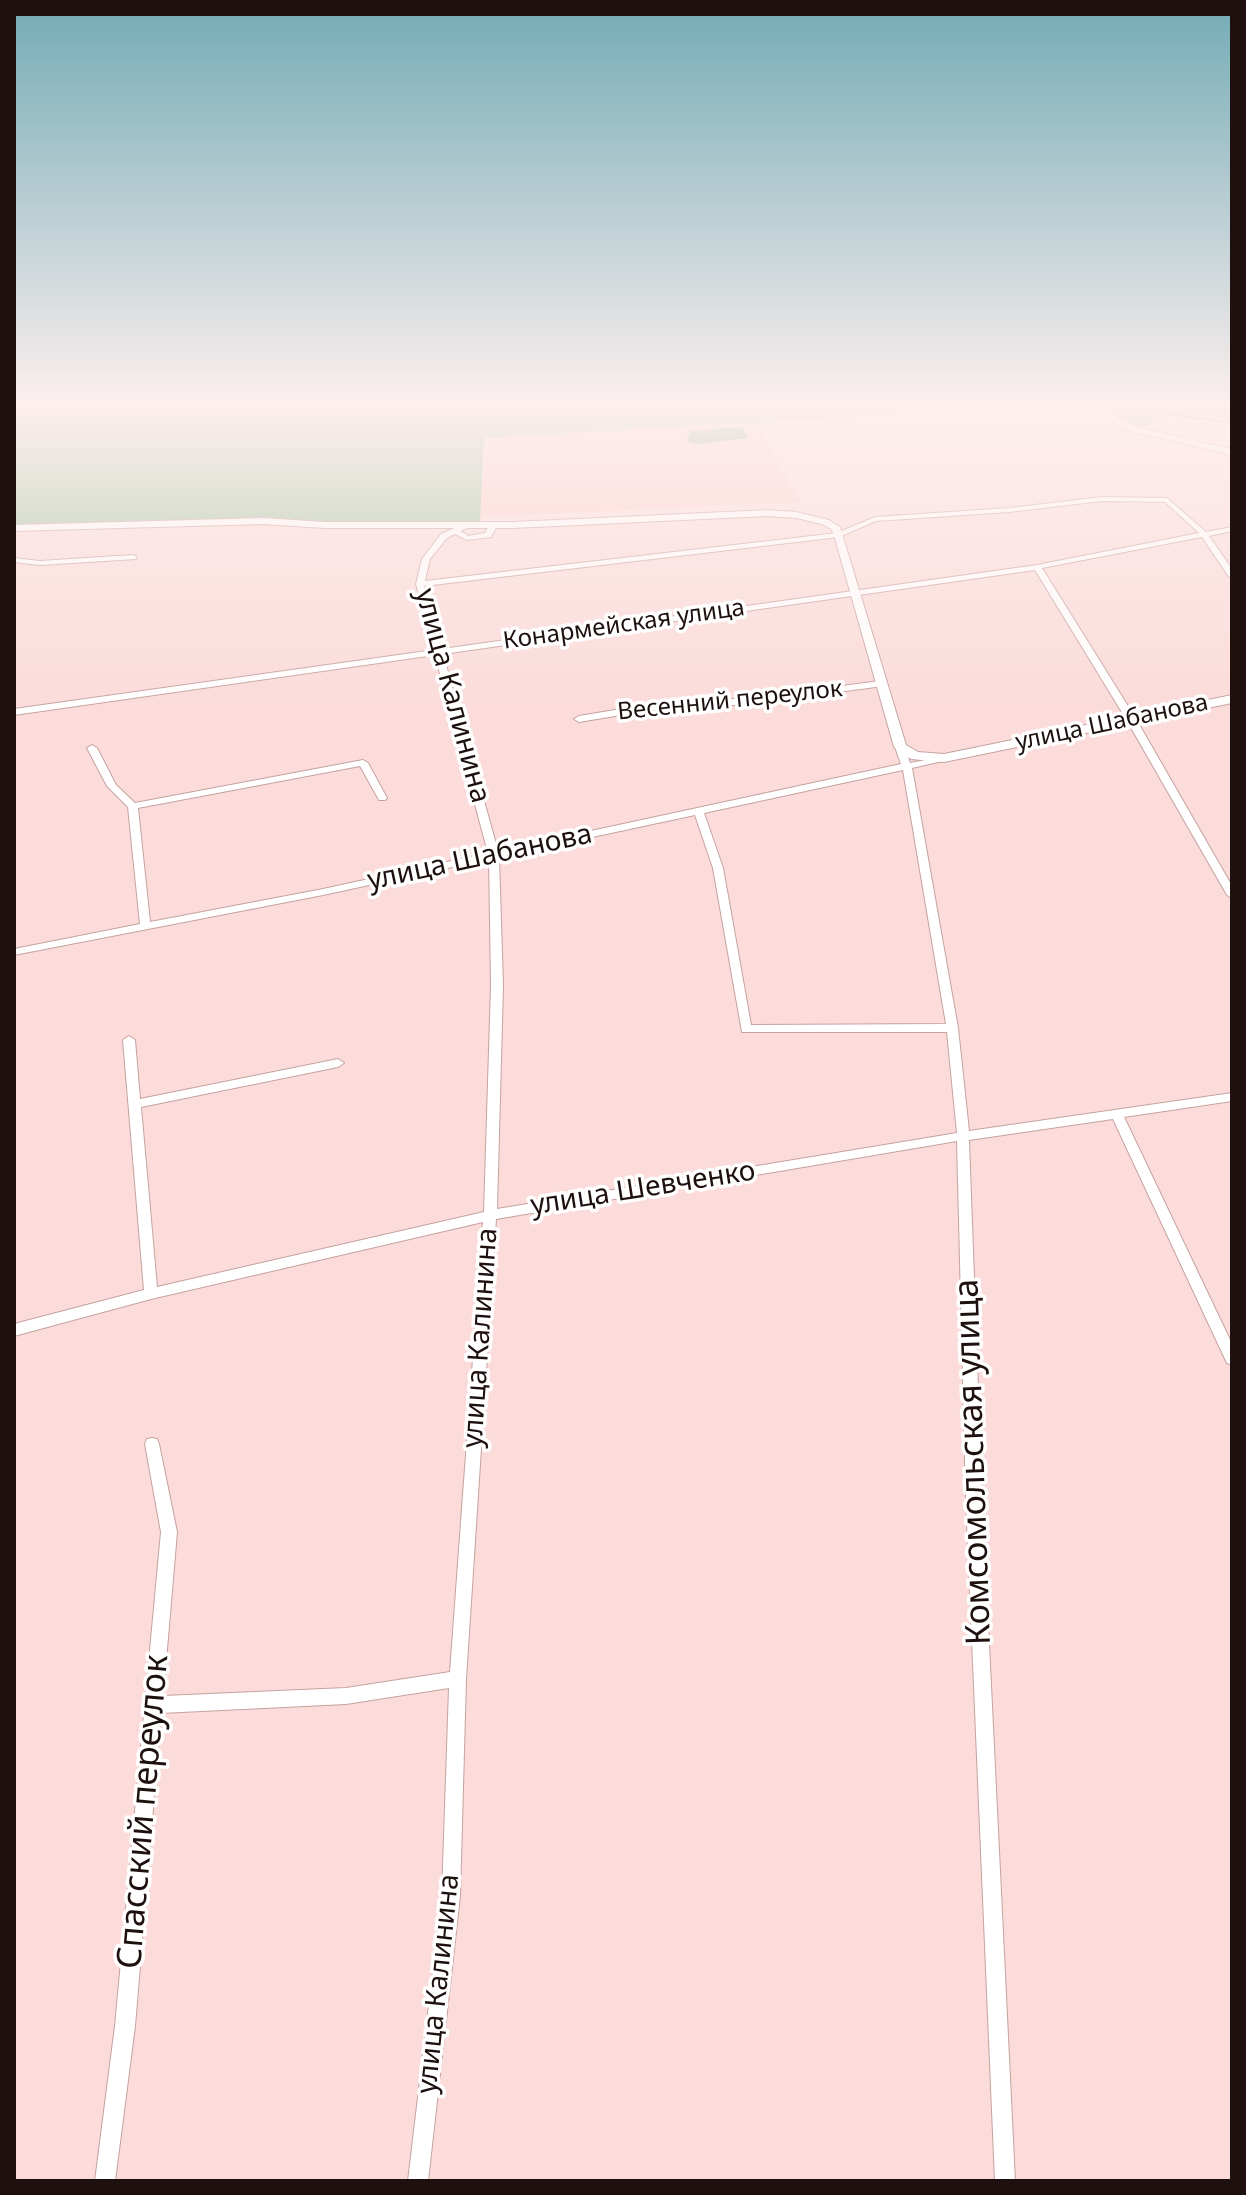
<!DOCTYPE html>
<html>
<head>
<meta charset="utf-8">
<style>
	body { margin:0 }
	#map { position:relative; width:1246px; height:2195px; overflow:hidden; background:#fbdcda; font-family:"Noto Sans",sans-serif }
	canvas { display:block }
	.frame { position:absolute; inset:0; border:16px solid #1d100f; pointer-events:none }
</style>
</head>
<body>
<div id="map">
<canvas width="1246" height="2195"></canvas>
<div class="frame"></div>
</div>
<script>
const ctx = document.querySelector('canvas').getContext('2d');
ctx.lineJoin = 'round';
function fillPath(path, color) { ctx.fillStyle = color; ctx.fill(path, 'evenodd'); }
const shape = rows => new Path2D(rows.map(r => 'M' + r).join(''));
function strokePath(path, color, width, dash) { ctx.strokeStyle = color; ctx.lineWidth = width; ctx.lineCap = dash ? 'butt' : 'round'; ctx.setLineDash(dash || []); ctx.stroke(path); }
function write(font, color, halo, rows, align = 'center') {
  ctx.font = font + ' "Noto Sans",sans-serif'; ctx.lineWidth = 7; ctx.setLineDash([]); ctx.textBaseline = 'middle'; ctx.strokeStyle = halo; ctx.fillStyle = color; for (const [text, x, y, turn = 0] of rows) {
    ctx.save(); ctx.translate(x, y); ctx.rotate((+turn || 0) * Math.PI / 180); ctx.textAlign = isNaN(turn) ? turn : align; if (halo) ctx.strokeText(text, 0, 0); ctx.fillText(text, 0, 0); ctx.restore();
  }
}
const built = shape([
	[757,425,801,502,475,517,491,435]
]);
const green = shape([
	[14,406,1046,406,484,438,480,522,324,524,324,521,14,528],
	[1091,406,1232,406,1232,419,1171,414,1141,428,1117,420]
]);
const water = shape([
	[729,428,742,428,749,438,697,444,687,441,690,431]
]);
const stream = shape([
	[1151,406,1173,415,1232,423]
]);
const street = shape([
	[1102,497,1167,498,1206,532,1232,527,1232,531,1209,536,1232,569,1232,577,1229,577,1202,537,1042,568,1136,719,1232,886,1232,898,1227,895,1126,719,1035,570,443,654,498,851,901,764,895,747,900,744,905,747,910,763,947,756,947,760,912,768,958,1028,969,1131,1232,1093,1232,1101,1124,1117,1232,1344,1232,1365,1227,1363,1225,1359,1113,1119,969,1140,982,1499,1015,2181,995,2181,966,1499,957,1141,496,1219,466,1679,460,1896,428,2181,408,2181,442,1896,449,1688,346,1704,161,1713,135,2026,115,2181,95,2181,115,2026,161,1532,145,1444,147,1439,152,1438,157,1439,159,1444,177,1532,163,1696,346,1688,450,1672,483,1222,151,1299,14,1336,14,1324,144,1290,123,1040,129,1036,135,1040,140,1099,338,1059,344,1063,338,1067,141,1107,157,1287,484,1212,491,985,489,859,323,895,14,955,14,949,140,924,128,807,107,786,87,748,92,745,97,748,116,785,135,803,363,760,368,763,387,798,385,800,379,800,360,766,138,808,150,922,323,889,488,853,435,655,14,715,14,709,434,650,416,584,422,559,441,534,468,522,471,522,471,526,461,531,468,536,485,533,491,522,498,524,491,537,467,540,455,534,447,538,430,559,425,581,837,533,875,517,1009,508,1102,497],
	[1102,501,1165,502,1199,533,1037,565,442,649,424,586,839,537,876,521,1009,512,1102,501],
	[903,770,946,1024,751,1025,723,868,704,813,903,770],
	[695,815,713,868,742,1032,947,1032,957,1133,497,1209,503,985,499,857,695,815],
	[133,555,137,557,136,559,40,565,14,562,14,558,40,561,133,555],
	[880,681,883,682,883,686,749,704,645,711,579,722,574,719,579,716,645,705,749,698,880,681]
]);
const secondary = shape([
	[1084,406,1095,406,1136,427,1232,449,1232,455,1130,431,1084,406],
	[768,510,796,512,829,520,840,527,906,745,918,752,944,754,1232,695,1232,703,944,762,911,759,894,747,834,535,831,529,822,524,796,518,768,516,513,528,324,528,264,524,14,531,14,525,264,518,324,522,513,522,768,510]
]);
const farStreetnames = [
	["Конармейская улица",624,625,-8],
	["Весенний переулок",730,701,-6],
	["улица Шабанова",1112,723,-12]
];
const streetNames = [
	["улица Калинина",452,696,75],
	["улица Шабанова",480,858,-12],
	["улица Шевченко",643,1189,-9],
	["улица Калинина",481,1338,-86],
	["улица Калинина",439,1984,-84]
];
const nearStreetnames = [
	["Комсомольская улица",974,1462,-92],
	["Спасский переулок",144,1812,-85]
];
fillPath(built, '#fdcecb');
fillPath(green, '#9ec3a1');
fillPath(water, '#639d6a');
strokePath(stream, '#639d6a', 2);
strokePath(street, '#c6a29f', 2);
strokePath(secondary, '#c6a29f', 2);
fillPath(street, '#fff');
fillPath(secondary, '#fff');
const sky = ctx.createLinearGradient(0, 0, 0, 713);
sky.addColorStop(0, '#73abb6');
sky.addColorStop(0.57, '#fdefee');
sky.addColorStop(1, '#fdefee00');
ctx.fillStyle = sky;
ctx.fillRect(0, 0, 1246, 713);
write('24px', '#1d100f', '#fff', farStreetnames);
write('28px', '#1d100f', '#fff', streetNames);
write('34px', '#1d100f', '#fff', nearStreetnames);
</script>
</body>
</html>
